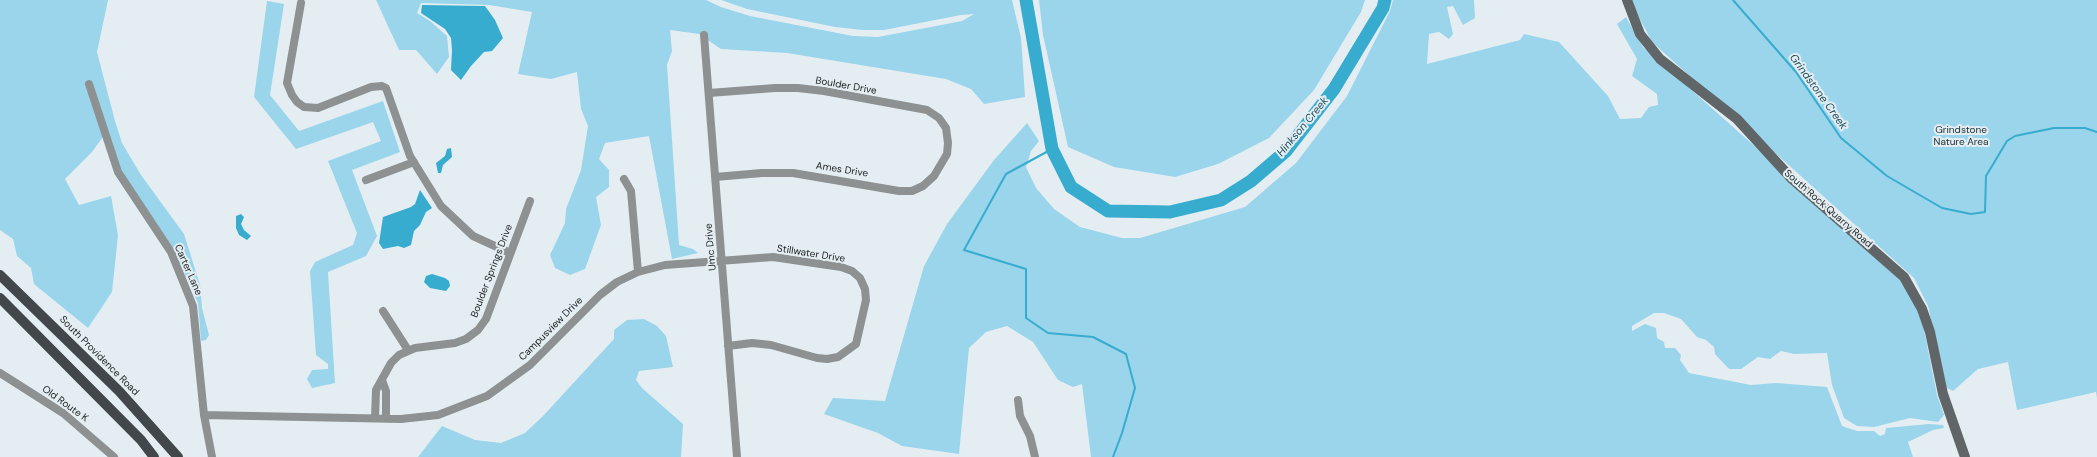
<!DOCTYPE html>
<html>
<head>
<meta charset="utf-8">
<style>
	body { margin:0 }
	canvas { display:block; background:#e4eef2 }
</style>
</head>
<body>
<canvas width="2097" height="457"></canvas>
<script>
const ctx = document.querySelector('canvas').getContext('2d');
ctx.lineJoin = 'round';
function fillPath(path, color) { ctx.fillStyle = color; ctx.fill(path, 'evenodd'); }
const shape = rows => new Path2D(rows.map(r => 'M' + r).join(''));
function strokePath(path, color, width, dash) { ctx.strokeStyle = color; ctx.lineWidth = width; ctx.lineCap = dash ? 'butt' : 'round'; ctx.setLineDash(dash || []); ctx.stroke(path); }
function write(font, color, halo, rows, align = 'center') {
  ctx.font = font + ' "DM Sans",sans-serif'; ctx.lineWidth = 4; ctx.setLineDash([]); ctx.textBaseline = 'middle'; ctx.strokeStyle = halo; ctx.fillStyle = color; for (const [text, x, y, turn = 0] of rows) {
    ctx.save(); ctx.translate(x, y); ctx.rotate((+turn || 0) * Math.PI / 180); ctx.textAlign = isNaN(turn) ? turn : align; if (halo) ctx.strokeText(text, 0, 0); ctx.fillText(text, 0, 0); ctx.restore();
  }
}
const green = shape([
	[0,0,108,0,97,52,115,121,122,143,141,175,184,234,200,285,202,308,209,335,206,340,201,341,198,303,173,248,122,173,105,134,92,152,65,179,79,205,111,196,118,235,112,292,88,328,34,284,31,268,17,256,13,239,0,230],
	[376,0,706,0,721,7,750,16,853,36,878,37,962,21,974,14,961,15,884,30,863,30,835,27,747,9,721,0,1012,0,1021,38,1025,97,984,104,971,89,946,79,787,53,721,49,699,34,670,30,672,51,667,65,679,245,693,249,698,253,672,259,649,136,605,143,599,159,609,170,609,187,596,197,601,225,585,269,570,275,555,268,550,255,565,223,566,209,581,170,588,126,581,109,577,72,551,79,518,74,532,12,489,5,421,3,417,13,430,21,447,36,449,57,437,74,416,50,399,50],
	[1039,0,1365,0,1361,12,1314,90,1269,138,1218,164,1175,177,1114,167,1068,147,1043,35],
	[1393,0,1474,0,1475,18,1463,25,1453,6,1447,7,1453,34,1449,39,1439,32,1429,34,1427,64,1520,40,1524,34,1559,42,1608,96,1620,119,1641,118,1649,107,1658,105,1657,94,1632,76,1637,59,1617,24,1626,17,1643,47,1903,278,1920,310,1937,395,1944,415,1938,422,1910,418,1874,427,1857,426,1844,418,1832,385,1827,353,1794,354,1781,351,1770,359,1758,357,1741,369,1729,369,1715,354,1714,347,1706,340,1697,337,1681,319,1664,313,1654,313,1632,326,1632,331,1645,324,1656,328,1657,338,1664,342,1665,348,1675,348,1681,355,1680,360,1689,373,1751,385,1776,383,1827,387,1842,426,1857,431,1874,431,1880,436,1885,434,1886,428,1929,424,1943,425,1944,428,1933,430,1908,442,1913,457,1091,457,1082,384,1073,387,1058,380,1033,342,1007,326,986,332,969,348,959,454,902,446,878,433,824,414,833,398,885,401,924,266,947,224,994,160,1027,123,1039,141,1031,151,1026,167,1036,188,1054,209,1080,227,1122,238,1140,238,1245,207,1296,163,1347,96,1390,11],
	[1630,0,2097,0,2097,398,2096,392,2017,410,2008,362,1978,369,1953,391,1945,387,1928,306,1914,278,1652,42],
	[267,1,284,4,270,95,299,131,383,101,400,152,352,170,377,236,366,256,328,272,335,383,312,388,307,379,312,370,328,369,328,364,316,355,310,271,315,262,353,245,357,233,328,161,381,141,373,122,296,149,254,97],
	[644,319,657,326,666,336,673,367,639,371,636,380,642,388,683,424,681,457,418,457,442,426,475,440,501,443,525,433,543,416,614,339,614,330,627,320]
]);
const water = shape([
	[422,5,485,6,495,20,503,38,492,51,484,52,471,66,461,80,451,70,452,50,451,38,445,29,421,13],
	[451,148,452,157,443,165,441,173,438,173,436,163,445,156,447,149],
	[420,190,432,208,426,212,420,225,414,231,411,245,404,248,398,246,383,249,379,243,383,217,411,207,415,204],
	[241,214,244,217,241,224,244,230,251,236,247,240,239,235,236,228,236,216],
	[432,274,445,278,449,281,450,286,446,291,430,288,424,282,426,276]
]);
const stream = shape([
	[1733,0,1796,72,1841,138,1887,176,1942,208,1971,214,1985,212,1986,176,2007,141,2015,136,2054,128,2085,128,2097,132],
	[1052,149,1006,174,964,250,1026,269,1026,318,1048,333,1093,337,1126,354,1135,388,1122,433,1113,457]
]);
const river = shape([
	[1026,0,1052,149,1071,187,1108,211,1170,212,1221,200,1251,181,1286,151,1334,89,1383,8,1385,0]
]);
const street = shape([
	[301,3,287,83,292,95,297,102,304,107,318,108,371,87,382,86,386,88,410,156,441,206,473,236,510,253],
	[704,35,737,457],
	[89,84,118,172,171,252,193,306,204,415,212,457],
	[709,93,775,88,798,88,824,91,927,110,939,118,946,128,948,143,947,154,934,176,923,186,912,191,899,191,793,173,762,173,715,177],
	[624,179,631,191,638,272],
	[366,180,414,162],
	[383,311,408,350],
	[0,373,63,413,114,457],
	[382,380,386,391,386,418],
	[1018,400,1020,416,1030,436,1035,457],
	[204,415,401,419,438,415,487,396,530,365,600,295,617,282,638,272,665,265,773,257,841,267,852,271,860,278,865,289,866,300,856,344,838,357,827,359,817,358,771,345,752,343,728,346],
	[375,418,376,390,391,363,399,355,415,348,455,343,466,339,478,330,486,319,530,201]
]);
const secondary = shape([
	[1627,0,1640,34,1660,59,1737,119,1792,179,1904,277,1922,309,1930,332,1943,394,1965,457]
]);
const primary = shape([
	[0,275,119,391,178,457],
	[0,298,141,440,154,457]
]);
const streetNames = [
	["Boulder Drive",846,86,10],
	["Ames Drive",842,170,9],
	["South Rock Quarry Road",1828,209,41],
	["Umc Drive",711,247,-95],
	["Stillwater Drive",811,254,9],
	["Carter Lane",188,270,66],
	["Boulder Springs Drive",492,271,-69],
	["Campusview Drive",551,329,-45],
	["South Providence Road",99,356,45],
	["Old Route K",65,404,36]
];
const parkNames = [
	["Grindstone",1961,130],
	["Nature Area",1961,142]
];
const waterNames = [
	["Grindstone Creek",1818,92,54],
	["Hinkson Creek",1303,127,-50]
];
fillPath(green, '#9ad5eb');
fillPath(water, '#38accf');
strokePath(stream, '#38accf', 2);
strokePath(river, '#38accf', 13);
strokePath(street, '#8d9192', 8);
strokePath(secondary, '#606568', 10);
strokePath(primary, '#41474a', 10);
write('10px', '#1a1d1e', '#e4eef2', streetNames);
write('10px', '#192d34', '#e4eef2', parkNames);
write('italic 11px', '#1d4d5c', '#e4eef2', waterNames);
</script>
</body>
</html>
